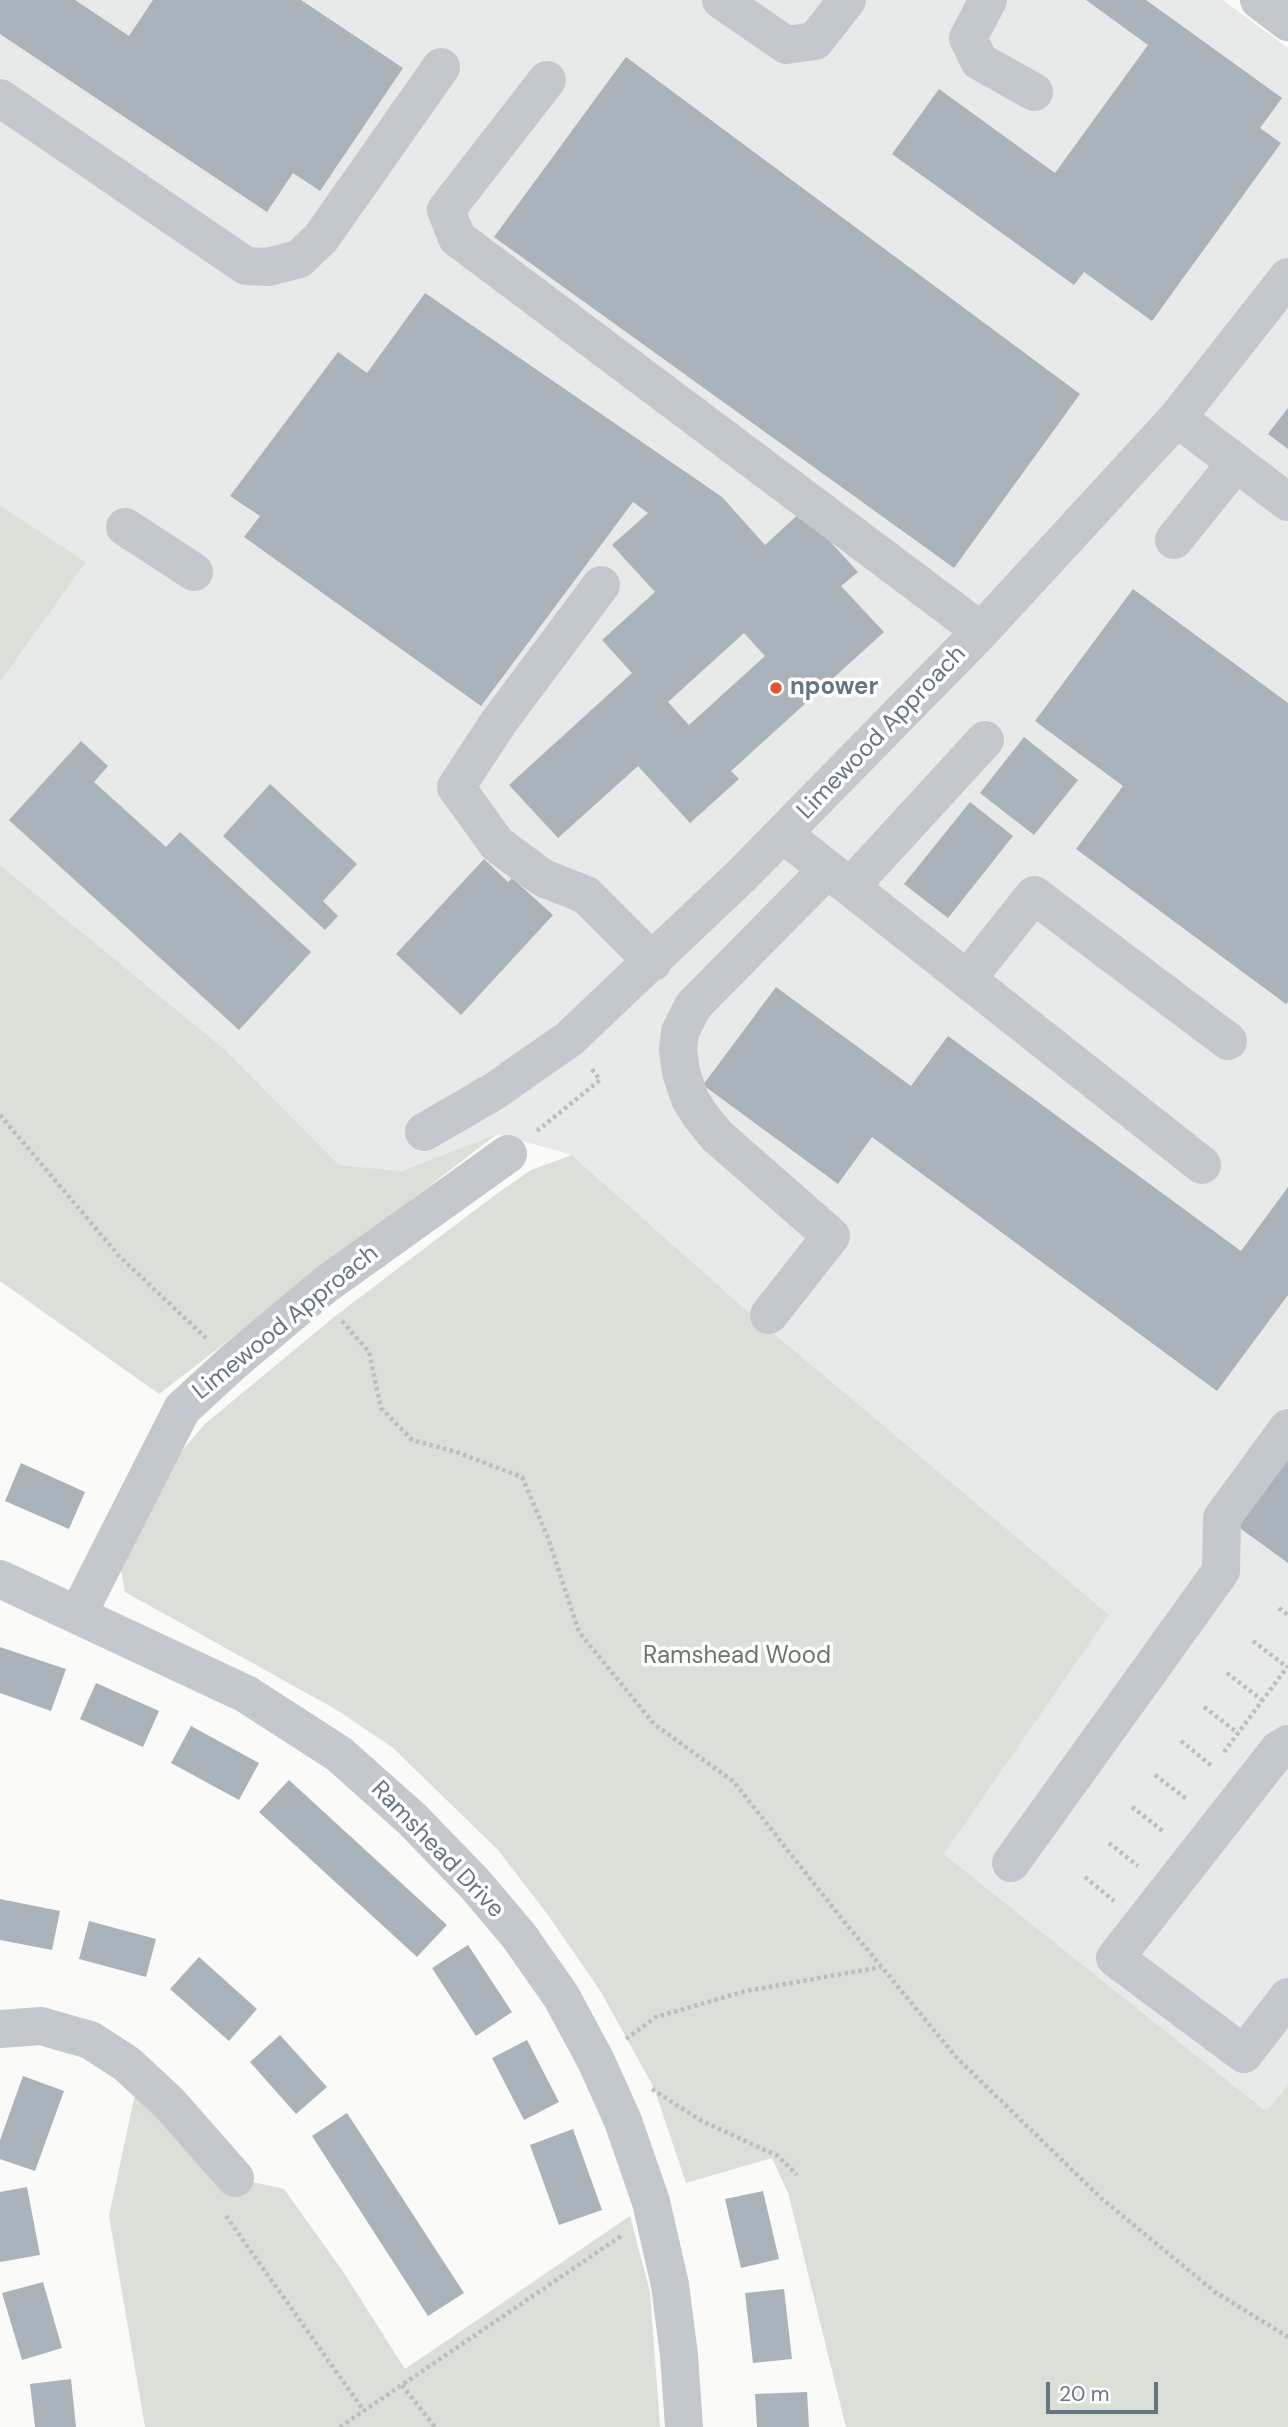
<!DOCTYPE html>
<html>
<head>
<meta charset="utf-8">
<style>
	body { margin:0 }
	#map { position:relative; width:1288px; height:2427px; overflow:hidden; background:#fafaf8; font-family:"DM Sans",sans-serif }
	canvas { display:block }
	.scale { position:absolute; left:1046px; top:2382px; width:112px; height:32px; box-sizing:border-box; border:4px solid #657683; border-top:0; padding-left:9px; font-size:21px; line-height:24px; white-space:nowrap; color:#657683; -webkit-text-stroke:5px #fff; paint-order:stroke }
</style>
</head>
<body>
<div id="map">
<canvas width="1288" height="2427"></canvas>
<div class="scale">20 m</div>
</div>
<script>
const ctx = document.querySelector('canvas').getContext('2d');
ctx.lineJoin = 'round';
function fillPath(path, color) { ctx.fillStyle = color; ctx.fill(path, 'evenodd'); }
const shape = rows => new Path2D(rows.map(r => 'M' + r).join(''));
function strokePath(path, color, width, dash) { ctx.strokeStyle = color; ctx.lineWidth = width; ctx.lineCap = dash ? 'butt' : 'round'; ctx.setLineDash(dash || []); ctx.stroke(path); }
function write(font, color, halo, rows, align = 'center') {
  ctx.font = font + ' "DM Sans",sans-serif'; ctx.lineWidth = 7; ctx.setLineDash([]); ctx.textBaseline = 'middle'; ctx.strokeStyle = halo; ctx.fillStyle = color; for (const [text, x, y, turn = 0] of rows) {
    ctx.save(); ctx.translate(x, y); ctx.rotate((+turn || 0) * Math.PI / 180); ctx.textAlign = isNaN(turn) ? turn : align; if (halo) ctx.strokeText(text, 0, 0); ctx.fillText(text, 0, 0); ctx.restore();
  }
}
const built = shape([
	[0,0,1223,0,1288,48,1288,2085,1266,2111,944,1854,1108,1615,753,1316,572,1155,497,1134,402,1171,339,1165,223,1048,0,865,0,682,86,562,0,505]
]);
const green = shape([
	[0,505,86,562,0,682],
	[0,865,223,1048,339,1165,402,1171,497,1134,159,1394,0,1281],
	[572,1155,753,1316,1109,1615,944,1854,1266,2111,1288,2085,1288,2427,846,2427,788,2193,772,2158,686,2183,654,2088,601,1992,548,1915,498,1850,392,1747,337,1710,125,1592,121,1570,164,1471,206,1423,334,1317,491,1198,531,1170],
	[139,2075,235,2178,284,2189,344,2273,405,2369,630,2216,650,2292,660,2427,145,2427,109,2216]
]);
const building = shape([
	[0,0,75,0,129,36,153,0,301,0,403,68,320,191,293,173,267,212,0,34],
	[1086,0,1146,0,1282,98,1260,128,1281,143,1152,321,1084,272,1074,285,892,154,939,89,1055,173,1148,45],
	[626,57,1080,394,954,568,494,237],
	[425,293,722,497,765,545,802,511,858,572,841,586,884,632,731,771,739,779,690,823,638,766,558,838,509,785,632,673,602,640,655,592,612,545,648,513,633,502,481,706,244,537,260,516,230,496,338,352,367,373],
	[744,633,765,656,689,725,668,702],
	[1288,408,1288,449,1268,434],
	[1133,589,1288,703,1288,1002,1286,1004,1076,849,1123,786,1035,721],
	[1024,737,1078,780,1034,835,980,793],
	[81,741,108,766,94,782,166,847,180,832,311,952,239,1030,9,820],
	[270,784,357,864,323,901,338,916,325,930,223,836],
	[970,802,1013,836,948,918,904,884],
	[484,859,508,882,512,878,553,915,461,1015,396,954],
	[776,987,911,1086,948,1036,1241,1251,1288,1187,1288,1295,1217,1391,872,1137,838,1184,703,1085],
	[1288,1456,1288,1563,1237,1526],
	[21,1463,85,1492,69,1529,5,1501],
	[0,1647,66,1669,51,1711,0,1693],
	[96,1683,159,1711,143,1747,80,1719],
	[191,1726,259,1763,239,1800,171,1763],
	[289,1780,447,1925,417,1957,259,1812],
	[0,1899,60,1911,52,1950,0,1940],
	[89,1921,156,1939,146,1977,79,1959],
	[468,1945,512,2012,476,2036,432,1968],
	[199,1957,257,2009,229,2041,170,1989],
	[280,2035,327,2087,296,2114,250,2062],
	[527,2040,559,2102,524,2120,492,2058],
	[23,2076,64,2091,35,2171,0,2159,0,2140],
	[347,2113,464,2293,428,2316,312,2136],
	[573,2129,602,2210,559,2225,530,2145],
	[27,2187,40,2255,0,2262,0,2192],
	[763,2191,779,2259,741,2268,725,2199],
	[43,2282,62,2348,22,2360,2,2293],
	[784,2289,792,2359,753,2363,745,2293],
	[71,2379,76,2427,35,2427,30,2384],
	[807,2392,809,2427,757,2427,755,2394]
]);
const path = shape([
	[0,1115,119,1256,206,1338],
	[537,1131,600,1080,591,1068],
	[342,1321,369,1352,381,1408,412,1440,456,1452,522,1477,548,1538,579,1632,654,1724,734,1782,837,1913,957,2058,1102,2199,1215,2292,1288,2337],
	[1279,1608,1288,1615],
	[1253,1641,1287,1667],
	[1227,1673,1262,1700],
	[1204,1707,1238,1733],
	[1181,1741,1213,1767],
	[1224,1752,1288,1666],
	[1155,1775,1188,1800],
	[1132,1807,1164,1832],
	[1109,1843,1138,1866],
	[1085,1877,1114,1901],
	[626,2039,656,2017,746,1991,881,1967],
	[652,2089,702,2121,778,2156,797,2175],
	[226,2216,364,2411],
	[402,2385,435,2427],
	[340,2427,621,2236]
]);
const minor = shape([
	[721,0,786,45,815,41,847,0],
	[988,0,968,38,979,61,1034,92],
	[1259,0,1288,22],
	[547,80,446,210,457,238,981,631],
	[0,98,246,266,268,267,299,259,321,238,441,67],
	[1177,418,1288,502],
	[125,527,194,572],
	[1174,540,1236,463],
	[601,585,498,723,456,787,497,844,543,878,586,895,653,962],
	[783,834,1202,1165],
	[850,887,985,740],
	[967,979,1034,895,1228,1041],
	[424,1132,493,1092,569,1039,743,874,981,631,1177,418,1288,277],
	[769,1315,831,1236,717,1136,700,1115,690,1099,681,1072,678,1050,680,1032,693,1006,828,869],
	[0,1579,246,1694,339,1754,412,1819,475,1884,519,1936,561,1996,596,2061,623,2121,651,2202,670,2285,679,2355,684,2427],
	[78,1614,182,1409,232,1363,325,1285,508,1154],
	[1288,1744,1279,1749,1115,1958,1244,2054,1288,1997],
	[1011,1863,1221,1571,1222,1518,1288,1428],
	[0,2029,41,2026,90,2040,127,2064,170,2104,235,2178]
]);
const markers = [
	[776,688,7,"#e4572e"]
];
const poiNames = [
	["npower",790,688]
];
const streetNames = [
	["Limewood Approach",882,733,-46],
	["Limewood Approach",286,1323,-39],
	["Ramshead Drive",437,1850,46]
];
const parkNames = [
	["Ramshead Wood",737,1657]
];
fillPath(built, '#e8e9e9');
fillPath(green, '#dadfd7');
fillPath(building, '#aab3b9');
strokePath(path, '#bbbfc2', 4.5, [3.5, 3.5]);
strokePath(minor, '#c3c8cc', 38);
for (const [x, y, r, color] of markers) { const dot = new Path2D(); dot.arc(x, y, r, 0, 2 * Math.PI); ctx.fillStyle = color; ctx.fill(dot); strokePath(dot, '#fff', 2.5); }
write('bold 24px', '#657683', '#fff', poiNames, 'left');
write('24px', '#657683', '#fff', streetNames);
write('24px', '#687a64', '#fff', parkNames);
</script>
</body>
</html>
